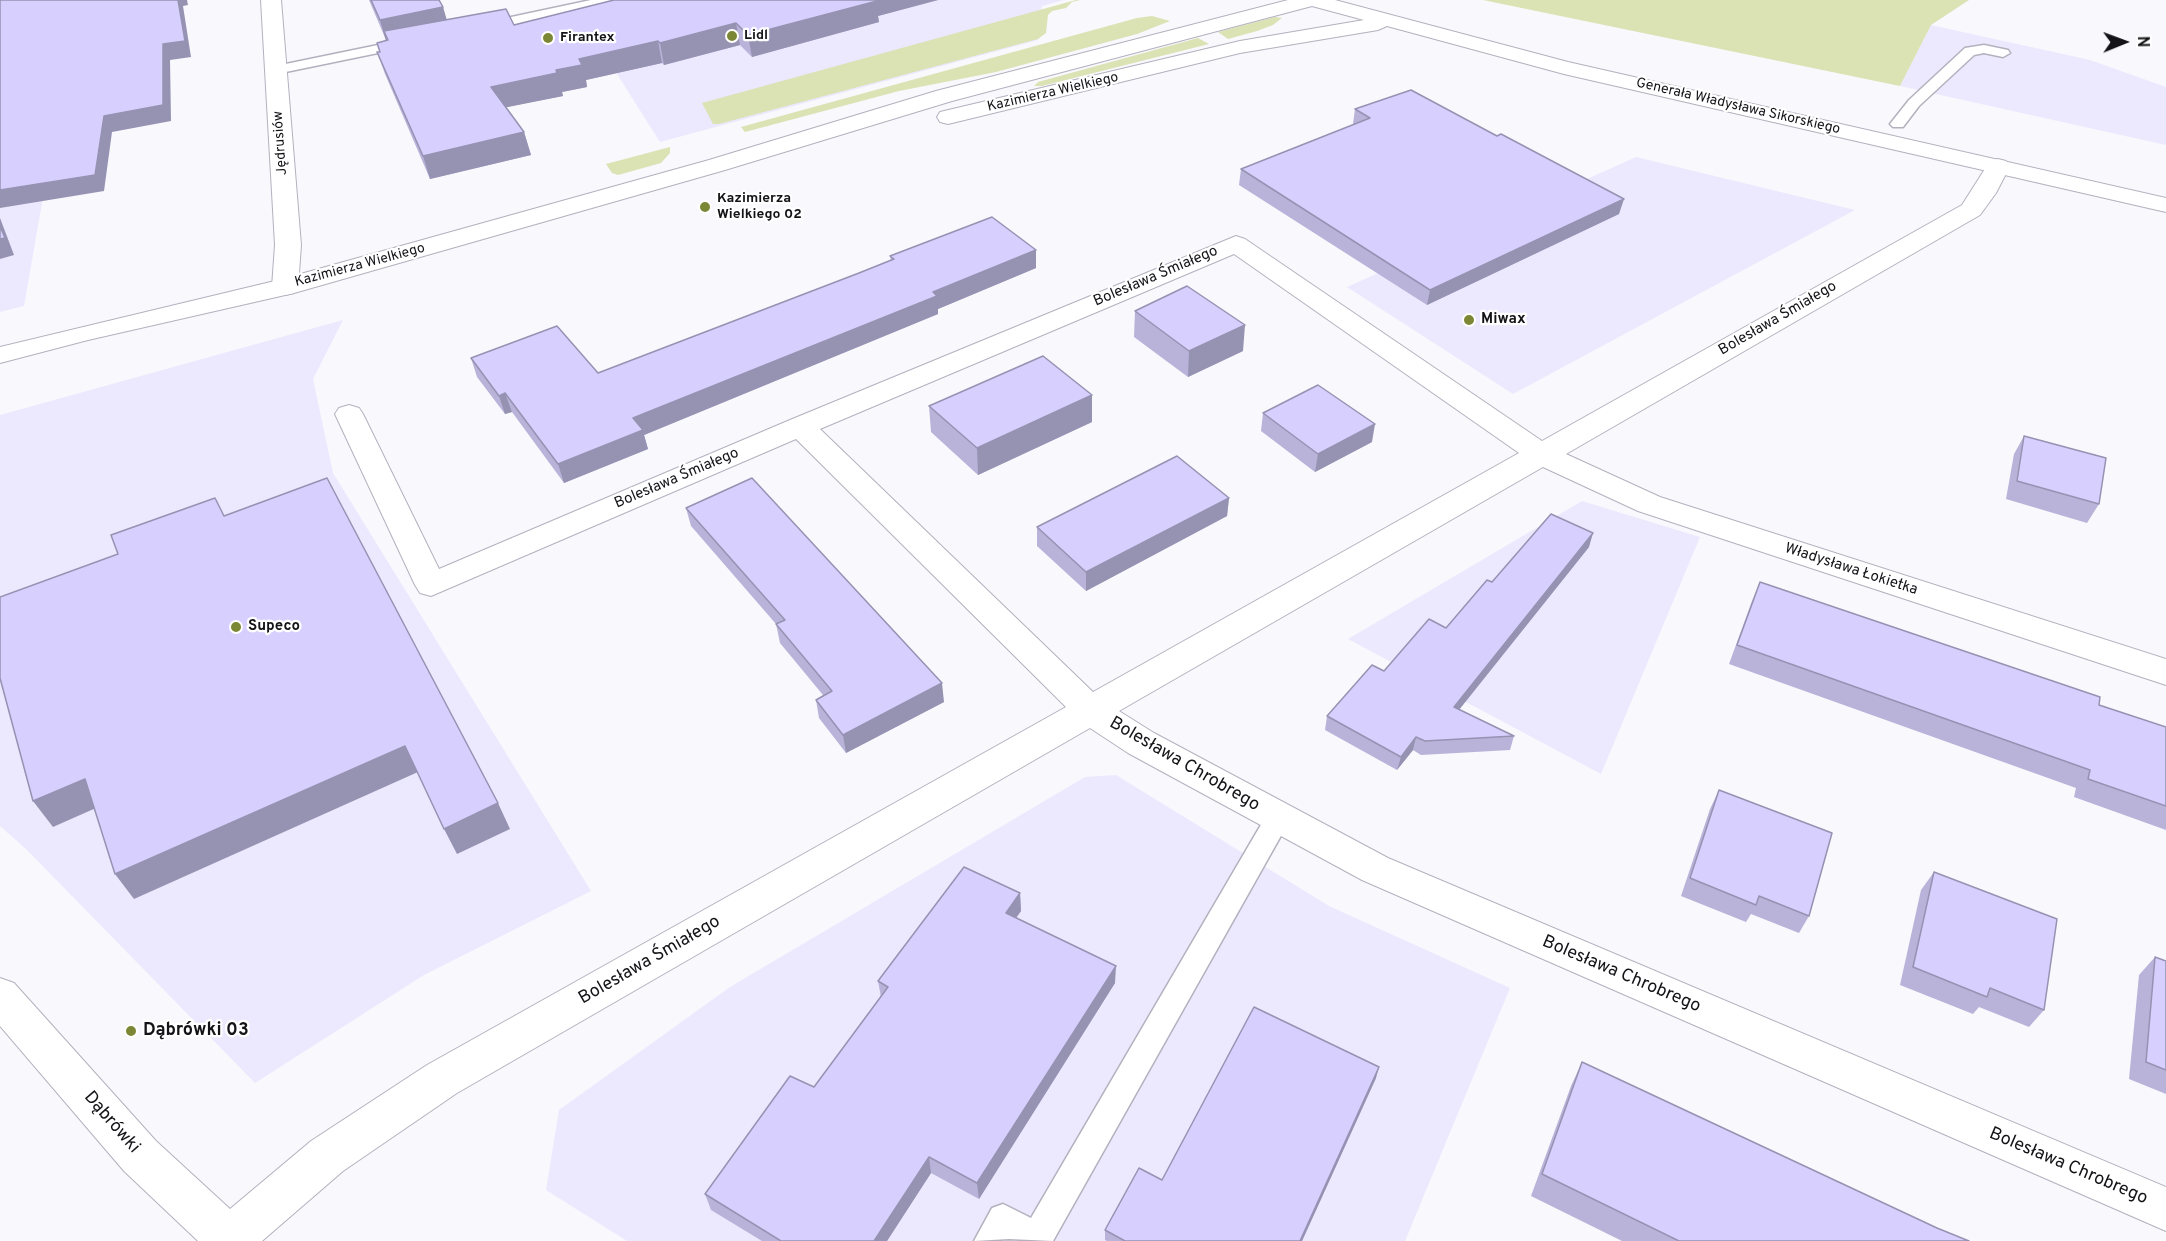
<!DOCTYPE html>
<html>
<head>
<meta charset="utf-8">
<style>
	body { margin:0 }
	#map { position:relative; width:2166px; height:1241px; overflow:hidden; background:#f8f8fd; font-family:Overpass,sans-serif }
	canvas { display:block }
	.north { position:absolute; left:2094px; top:12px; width:60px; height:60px; -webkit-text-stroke:4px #fff; paint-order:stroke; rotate:89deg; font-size:16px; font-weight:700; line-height:24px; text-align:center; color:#141418 }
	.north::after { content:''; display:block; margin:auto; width:21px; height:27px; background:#141418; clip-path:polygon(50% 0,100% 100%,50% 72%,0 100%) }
</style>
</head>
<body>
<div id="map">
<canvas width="2166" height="1241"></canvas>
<div class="north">N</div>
</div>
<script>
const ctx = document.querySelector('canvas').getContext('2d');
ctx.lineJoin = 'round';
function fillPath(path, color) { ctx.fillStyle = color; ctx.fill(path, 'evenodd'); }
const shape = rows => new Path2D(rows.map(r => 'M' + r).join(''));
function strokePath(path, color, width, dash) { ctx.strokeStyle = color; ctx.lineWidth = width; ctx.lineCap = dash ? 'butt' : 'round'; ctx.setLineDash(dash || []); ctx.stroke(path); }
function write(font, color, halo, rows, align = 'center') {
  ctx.font = font + ' Overpass,sans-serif'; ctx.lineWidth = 4.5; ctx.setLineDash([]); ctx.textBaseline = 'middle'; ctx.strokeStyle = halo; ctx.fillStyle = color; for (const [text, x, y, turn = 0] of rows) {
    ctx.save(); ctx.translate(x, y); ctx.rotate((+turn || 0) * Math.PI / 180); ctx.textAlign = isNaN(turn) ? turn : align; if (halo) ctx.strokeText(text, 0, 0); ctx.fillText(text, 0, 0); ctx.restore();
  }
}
const built = shape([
	[629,0,1064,0,1042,6,1038,40,660,142,577,11],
	[1931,25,2090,60,2166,87,2166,145,1900,86],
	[1636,157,1855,210,1513,394,1347,287],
	[46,180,24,306,0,312,0,193],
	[343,320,313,379,333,473,591,891,424,975,255,1083,25,848,0,826,0,415],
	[1582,501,1700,537,1601,774,1348,639],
	[1116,775,1329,906,1510,988,1405,1241,627,1241,546,1190,559,1110,730,987,1085,777]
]);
const green = shape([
	[1076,0,1080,0,1072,2,1066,8,1052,11,1048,15,1046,33,1038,39,719,124,713,124,702,103],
	[1483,0,1969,0,1931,25,1900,86],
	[1152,16,1170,21,1137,34,996,72,899,91,745,132,741,127,1137,18],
	[1275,17,1282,18,1273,25,1257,31,1228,39,1218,32],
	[1198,38,1209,44,1042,86,1034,86,1038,82],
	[670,147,670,153,661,163,618,175,612,173,606,164]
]);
const service = shape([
	[591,0,618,0,611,4,483,31,476,27,483,23,591,0],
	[407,39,414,43,412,46,276,74,269,70,276,66,407,39],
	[1984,45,2008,50,2010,53,2003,57,1984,53,1974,55,1919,106,1903,127,1893,127,1890,124,1909,100,1965,48,1984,45],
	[1278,808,1287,811,1291,818,1287,825,1053,1241,1009,1239,974,1241,992,1208,1003,1204,1031,1218,1269,811,1278,808]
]);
const minor = shape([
	[261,0,281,0,301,245,298,287,294,293,285,295,276,293,272,287,275,245,261,0],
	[1998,159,2006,161,2010,166,1996,193,1980,215,1566,454,1660,497,2166,659,2166,685,1638,511,1543,467,1119,711,1154,733,1388,858,2166,1187,2166,1231,1362,880,1128,753,1090,728,457,1093,343,1171,262,1241,198,1241,124,1171,0,1026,0,978,14,983,156,1141,230,1209,311,1141,427,1065,1066,707,796,439,431,596,420,593,415,585,335,414,339,408,349,405,359,408,363,414,439,569,790,420,1236,236,1245,239,1542,441,1962,205,1990,161,1998,159],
	[1234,254,1519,453,1093,692,820,429,1234,254]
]);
const tertiary = shape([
	[1288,0,1335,0,1568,62,2166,198,2166,212,1564,74,1387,26,1378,30,1240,53,948,124,940,122,937,117,940,112,1240,41,1364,20,1312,6,952,101,725,170,294,293,88,340,0,363,0,347,279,280,709,160,936,91,1288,0]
]);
const wall = shape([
	[369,0,439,0,443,7,446,20,514,25,614,0,938,0,878,16,879,22,752,57,740,45,664,65,662,63,586,80,587,87,562,92,563,96,506,107,524,132,531,155,430,179,385,74,377,52,380,52,386,40],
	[1355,109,1497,136,1619,214,1427,305,1239,185,1241,169,1353,125,1353,124],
	[1036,250,1036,268,938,309,938,314,644,435,648,449,564,483,512,412,505,414,477,377,471,358,598,373,859,273,891,261,890,256],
	[1135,311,1243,351,1188,377,1134,337],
	[1092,395,1092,422,978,475,931,432,929,406],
	[1263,413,1372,442,1315,472,1261,431],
	[2024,436,2099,504,2087,523,2006,499,2014,454],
	[1229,498,1227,516,1086,591,1037,546,1037,527],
	[686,508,944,702,846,753,819,718,816,700,823,695,780,643,776,624,691,526],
	[1589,547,1459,710,1514,736,1510,750,1421,755,1413,750,1397,770,1325,730,1327,716,1384,671,1446,628,1492,582],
	[1760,582,2099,705,2166,727,2166,830,2074,797,2076,788,1729,664,1752,601],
	[1719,790,1809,916,1799,933,1751,914,1746,922,1681,896,1710,809],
	[1934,872,2044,1010,2029,1027,1979,1007,1973,1014,1900,985,1921,890],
	[1020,893,1021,911,1016,918,1115,983,979,1199,931,1173,887,1241,762,1241,711,1210,705,1194,814,1087,881,997,878,981],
	[2155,957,2166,961,2166,1094,2129,1079,2139,975],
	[1582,1062,1937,1228,1969,1241,1622,1241,1531,1196,1571,1086],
	[1376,1078,1302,1241,1107,1241,1105,1240,1105,1230,1162,1180]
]);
const shadedWall = shape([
	[178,0,187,0,188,5,183,6,191,57,170,60,171,121,112,132,104,191,0,208,0,190,104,116,163,44],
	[871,0,938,0,878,16,879,22,752,57,748,35],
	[443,7,449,27,384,31,387,40,386,41,380,20],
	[736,23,740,45,664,65,660,43],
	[658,41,662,63,586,80,587,87,562,92,563,96,498,109,491,87,556,70,579,59],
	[524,132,531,155,430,179,423,156],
	[1624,199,1619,214,1427,305,1430,290],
	[0,218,14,255,0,259],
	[1036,250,1036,268,938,309,938,314,644,435,648,449,564,483,558,464,633,418,933,292],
	[1245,325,1243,351,1188,377,1189,351],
	[505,393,512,412,505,414,499,396],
	[1092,395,1092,422,978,475,977,448],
	[1375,424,1372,442,1315,472,1318,454],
	[1229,498,1227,516,1086,591,1086,572],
	[1593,533,1589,547,1450,721,1454,707],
	[942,683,944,702,846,753,843,735],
	[1416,737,1413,750,1397,770,1401,757],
	[405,746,418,772,134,899,115,874],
	[85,779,105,804,53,827,33,801],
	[498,803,510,829,457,854,444,829],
	[1020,893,1021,911,1007,930,1006,913],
	[1116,966,1115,983,979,1199,977,1183],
	[1379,1067,1376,1078,1302,1241,1300,1241],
	[929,1157,931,1173,887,1241,874,1241]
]);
const building = shape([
	[0,0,178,0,185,41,163,44,163,105,104,116,95,175,0,190,0,0],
	[371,0,439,0,443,7,380,20,371,0],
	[614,0,875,0,877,1,748,35,736,23,660,43,658,41,579,59,582,65,556,70,557,73,491,87,524,132,423,156,377,52,380,52,377,43,388,40,384,31,506,9,514,25,614,0],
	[1411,90,1497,136,1501,134,1624,199,1430,290,1241,169,1370,118,1355,109,1411,90],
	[992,217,1036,250,933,292,937,296,633,418,643,430,558,464,505,393,499,396,471,358,557,326,598,373,859,273,894,259,890,256,992,217],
	[0,226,5,238,0,239,0,226],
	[1187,286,1245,325,1189,351,1135,311,1187,286],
	[1043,356,1092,395,977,448,929,406,1043,356],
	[1318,385,1375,424,1318,454,1263,413,1318,385],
	[2024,436,2106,458,2099,504,2017,481,2024,436],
	[1177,456,1229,498,1086,572,1037,527,1177,456],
	[327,478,498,803,444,829,405,746,115,874,85,779,33,801,0,678,0,597,118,554,111,535,215,498,224,516,327,478],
	[752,478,942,683,843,735,816,700,832,691,776,624,785,620,686,508,752,478],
	[1551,514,1593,533,1454,707,1514,736,1425,741,1416,737,1401,757,1327,716,1372,665,1384,671,1429,619,1446,628,1487,580,1492,582,1551,514],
	[1760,582,2100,697,2099,705,2166,727,2166,806,2088,779,2090,770,1737,645,1760,582],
	[1719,790,1832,833,1809,916,1759,896,1756,905,1690,878,1719,790],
	[964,867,1020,893,1006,913,1116,966,977,1183,929,1157,874,1241,781,1241,705,1194,790,1076,814,1087,888,987,878,981,964,867],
	[1934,872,2057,919,2044,1010,1990,988,1987,997,1913,967,1934,872],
	[2155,957,2166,961,2166,1070,2146,1062,2155,957],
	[1254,1007,1379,1067,1300,1241,1125,1241,1105,1230,1139,1168,1162,1180,1254,1007],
	[1582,1062,1937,1228,1969,1241,1679,1241,1542,1174,1582,1062]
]);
const markers = [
	[732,36,6,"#7c8735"],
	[548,38,6,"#7c8735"],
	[705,207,6,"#7c8735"],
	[1469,320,6,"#7c8735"],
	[236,627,6,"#7c8735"],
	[131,1031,6,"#7c8735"]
];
const farPoinames = [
	["Lidl",744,36],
	["Firantex",560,38],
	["Kazimierza",717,199],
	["Wielkiego 02",717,215]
];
const farStreetnames = [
	["Kazimierza Wielkiego",1053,93,-13],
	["Generała Władysława Sikorskiego",1738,107,13],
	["Jędrusiów",281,143,-94],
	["Kazimierza Wielkiego",360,266,-15]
];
const streetNames = [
	["Bolesława Śmiałego",1156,277,-23],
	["Bolesława Śmiałego",1778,319,-30],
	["Bolesława Śmiałego",677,479,-23],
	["Władysława Łokietka",1851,570,18]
];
const poiNames = [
	["Miwax",1481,320],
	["Supeco",248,627]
];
const nearStreetnames = [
	["Bolesława Chrobrego",1184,765,30],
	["Bolesława Śmiałego",650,961,-30],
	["Bolesława Chrobrego",1621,975,23],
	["Dąbrówki",111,1123,49],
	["Bolesława Chrobrego",2068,1167,23]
];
const nearPoinames = [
	["Dąbrówki 03",143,1031]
];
fillPath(built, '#ece9fe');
fillPath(green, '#dbe2b3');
strokePath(service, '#b3b1be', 3);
strokePath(minor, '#b3b1be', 2);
strokePath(tertiary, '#b3b1be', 2);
fillPath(service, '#fff');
fillPath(minor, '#fff');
fillPath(tertiary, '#fff');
fillPath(wall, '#b9b3da');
fillPath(shadedWall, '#9692b2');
fillPath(building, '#d7d0fe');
strokePath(building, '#9692b2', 1.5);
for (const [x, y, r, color] of markers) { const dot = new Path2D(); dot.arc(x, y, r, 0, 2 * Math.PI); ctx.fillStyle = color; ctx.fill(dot); strokePath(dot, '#fff', 2); }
write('bold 14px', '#141418', '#fff', farPoinames, 'left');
write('14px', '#141418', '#fff', farStreetnames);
write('15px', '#141418', '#fff', streetNames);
write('bold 15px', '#141418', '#fff', poiNames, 'left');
write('18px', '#141418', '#fff', nearStreetnames);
write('bold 18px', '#141418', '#fff', nearPoinames, 'left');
</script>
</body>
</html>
